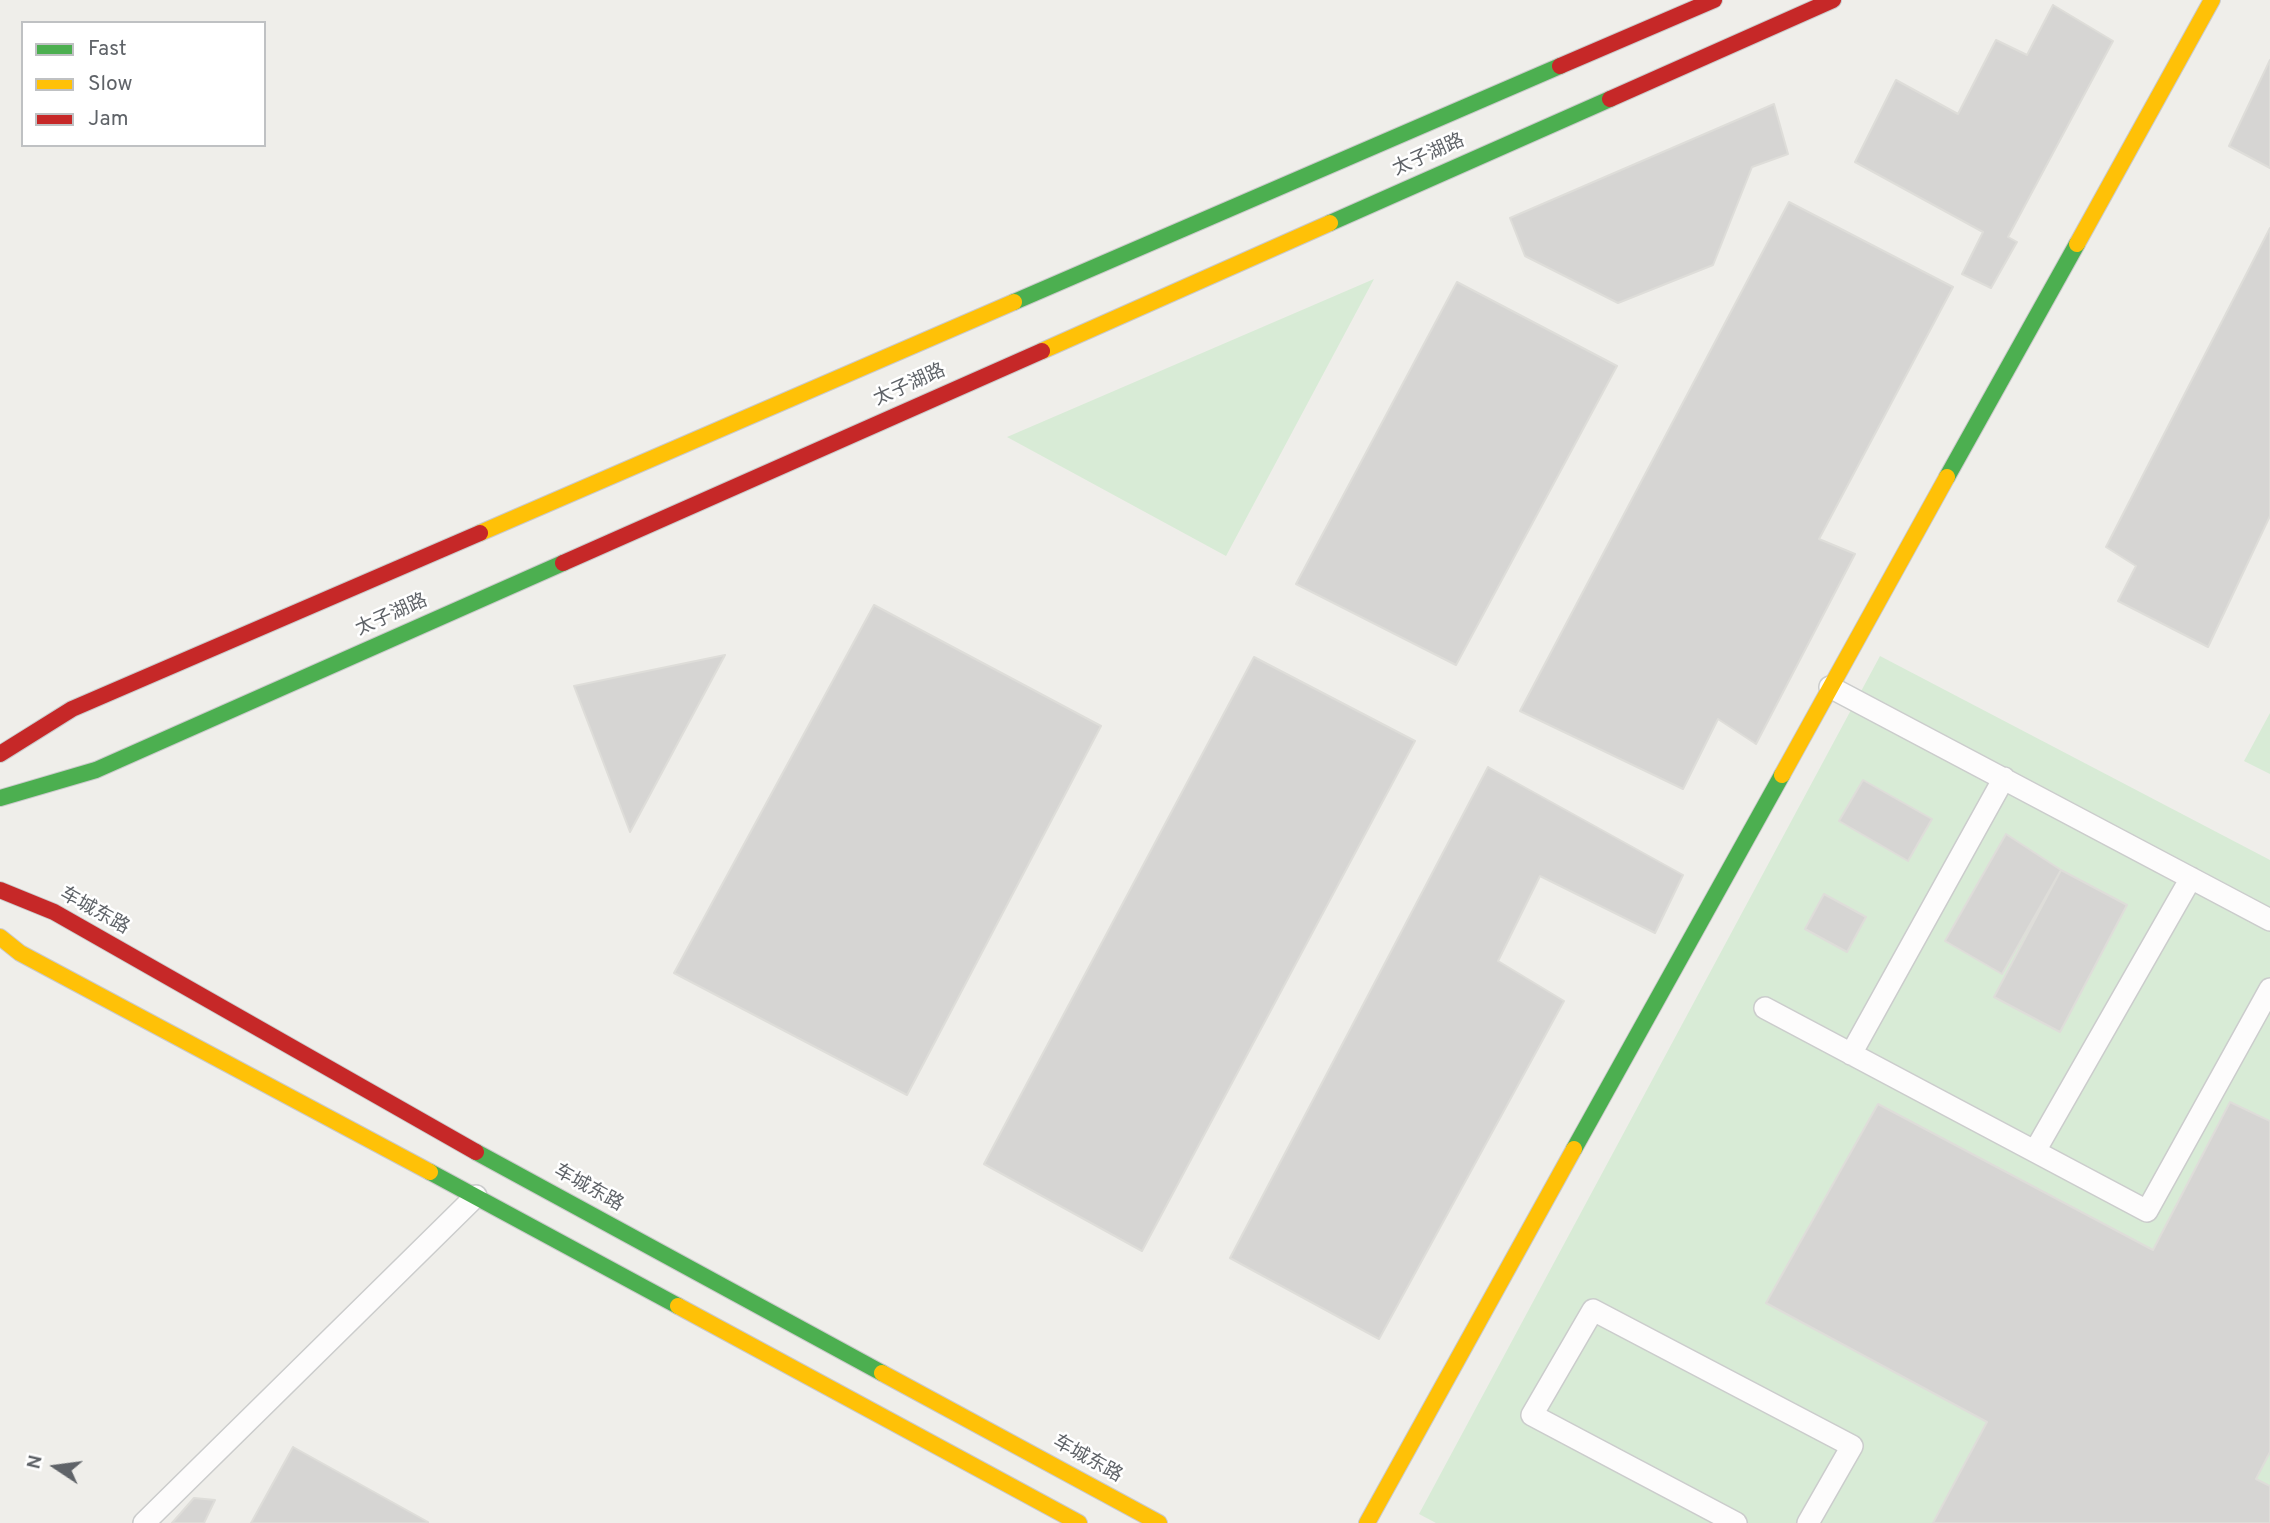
<!DOCTYPE html>
<html>
<head>
<meta charset="utf-8">
<style>
	body { margin:0 }
	#map { position:relative; width:2270px; height:1523px; overflow:hidden; background:#efeeea; font-family:Overpass,sans-serif }
	canvas { display:block }
	.legend { position:absolute; left:21px; top:21px; width:245px; height:126px; box-sizing:border-box; background:#fff; border:2px solid #bfc1c3; margin:0; padding:9px 12px; list-style:none; font-size:21px; color:#5f6368 }
	.legend li { display:flex; align-items:center; gap:14px; height:35px }
	.legend b { width:35px; border:2px solid #bfc1c3 }
	.north { position:absolute; left:21px; top:1432px; width:70px; height:70px; -webkit-text-stroke:5px #fff; paint-order:stroke; rotate:283deg; font-size:19px; font-weight:700; line-height:28px; text-align:center; color:#5f6368 }
	.north::after { content:''; display:block; margin:auto; width:24px; height:32px; background:#5f6368; clip-path:polygon(50% 0,100% 100%,50% 72%,0 100%) }
</style>
</head>
<body>
<div id="map">
<canvas width="2270" height="1523"></canvas>
<ul class="legend">
<li><b style="height:9px;background:#4caf50"></b>Fast</li>
<li><b style="height:9px;background:#ffc107"></b>Slow</li>
<li><b style="height:9px;background:#c62828"></b>Jam</li>
</ul>
<div class="north">N</div>
</div>
<script>
const ctx = document.querySelector('canvas').getContext('2d');
ctx.lineJoin = 'round';
function fillPath(path, color) { ctx.fillStyle = color; ctx.fill(path, 'evenodd'); }
const shape = rows => new Path2D(rows.map(r => 'M' + r).join(''));
function strokePath(path, color, width, dash) { ctx.strokeStyle = color; ctx.lineWidth = width; ctx.lineCap = dash ? 'butt' : 'round'; ctx.setLineDash(dash || []); ctx.stroke(path); }
function write(font, color, halo, rows, align = 'center') {
  ctx.font = font + ' Overpass,"Noto Sans SC",sans-serif'; ctx.lineWidth = 5; ctx.setLineDash([]); ctx.textBaseline = 'middle'; ctx.strokeStyle = halo; ctx.fillStyle = color; for (const [text, x, y, turn = 0] of rows) {
    ctx.save(); ctx.translate(x, y); ctx.rotate((+turn || 0) * Math.PI / 180); ctx.textAlign = isNaN(turn) ? turn : align; if (halo) ctx.strokeText(text, 0, 0); ctx.fillText(text, 0, 0); ctx.restore();
  }
}
const green = shape([
	[1374,279,1226,556,1007,437],
	[1880,656,2270,860,2270,1523,1436,1523,1419,1514],
	[2270,713,2270,774,2244,761]
]);
const building = shape([
	[2053,5,2113,41,2008,237,2017,242,1991,288,1962,274,1983,232,1855,162,1896,80,1958,114,1996,40,2027,55,2053,5],
	[2270,60,2270,168,2229,146,2270,60],
	[1774,104,1788,154,1752,167,1713,265,1618,303,1525,256,1510,218,1774,104],
	[1789,202,1953,287,1819,539,1855,554,1756,744,1718,719,1683,789,1520,711,1789,202],
	[2270,228,2270,516,2208,647,2118,601,2136,566,2106,547,2270,228],
	[1457,282,1617,366,1456,665,1296,584,1457,282],
	[874,605,1101,726,907,1095,674,973,874,605],
	[725,655,630,832,574,686,725,655],
	[1254,657,1415,741,1142,1251,984,1164,1254,657],
	[1488,767,1683,875,1655,933,1540,876,1498,961,1564,1001,1379,1339,1230,1258,1488,767],
	[1863,780,1932,819,1908,861,1839,821,1863,780],
	[2006,834,2061,870,2002,974,1945,941,2006,834],
	[2061,870,2127,905,2060,1032,1994,997,2061,870],
	[1824,894,1866,917,1847,952,1805,929,1824,894],
	[2230,1102,2270,1121,2270,1452,2256,1479,2270,1486,2270,1523,1933,1523,1987,1422,1766,1303,1878,1104,2153,1250,2230,1102],
	[293,1447,428,1522,428,1523,251,1523,293,1447],
	[194,1498,215,1500,204,1523,172,1523,194,1498]
]);
const lane = shape([
	[1830,687,2270,920],
	[1765,1008,2147,1211,2270,989],
	[1851,1054,2004,778],
	[2035,1151,2191,878],
	[144,1523,476,1196],
	[1736,1523,1532,1415,1593,1310,1852,1446,1808,1523]
]);
const fast = shape([
	[1330,223,1610,99],
	[1014,302,1560,66],
	[1947,477,2077,244],
	[0,798,96,770,563,563],
	[1574,1149,1782,775],
	[476,1152,882,1373],
	[430,1172,678,1306]
]);
const slow = shape([
	[2077,244,2212,0],
	[1042,351,1330,223],
	[480,533,1014,302],
	[1782,775,1947,477],
	[0,937,20,953,430,1172],
	[678,1306,1079,1523],
	[882,1373,1159,1523],
	[1367,1523,1574,1149]
]);
const jam = shape([
	[1560,66,1714,0],
	[1610,99,1833,0],
	[563,563,1042,351],
	[0,754,72,709,480,533],
	[0,890,54,912,476,1152]
]);
const streetNames = [
	["太子湖路",1429,156,-24],
	["太子湖路",910,386,-24],
	["太子湖路",392,616,-24],
	["车城东路",94,912,29],
	["车城东路",588,1189,29],
	["车城东路",1087,1460,29]
];
fillPath(green, '#d8ebd6');
fillPath(building, '#d6d5d3');
strokePath(building, '#deddd9', 2);
strokePath(lane, '#cbcccc', 24);
strokePath(fast, '#cacacb', 18);
strokePath(slow, '#cacacb', 18);
strokePath(jam, '#cacacb', 18);
strokePath(lane, '#fdfcfc', 21);
strokePath(fast, '#4caf50', 16);
strokePath(slow, '#ffc107', 16);
strokePath(jam, '#c62828', 16);
write('19px', '#5f6368', '#fff', streetNames);
</script>
</body>
</html>
